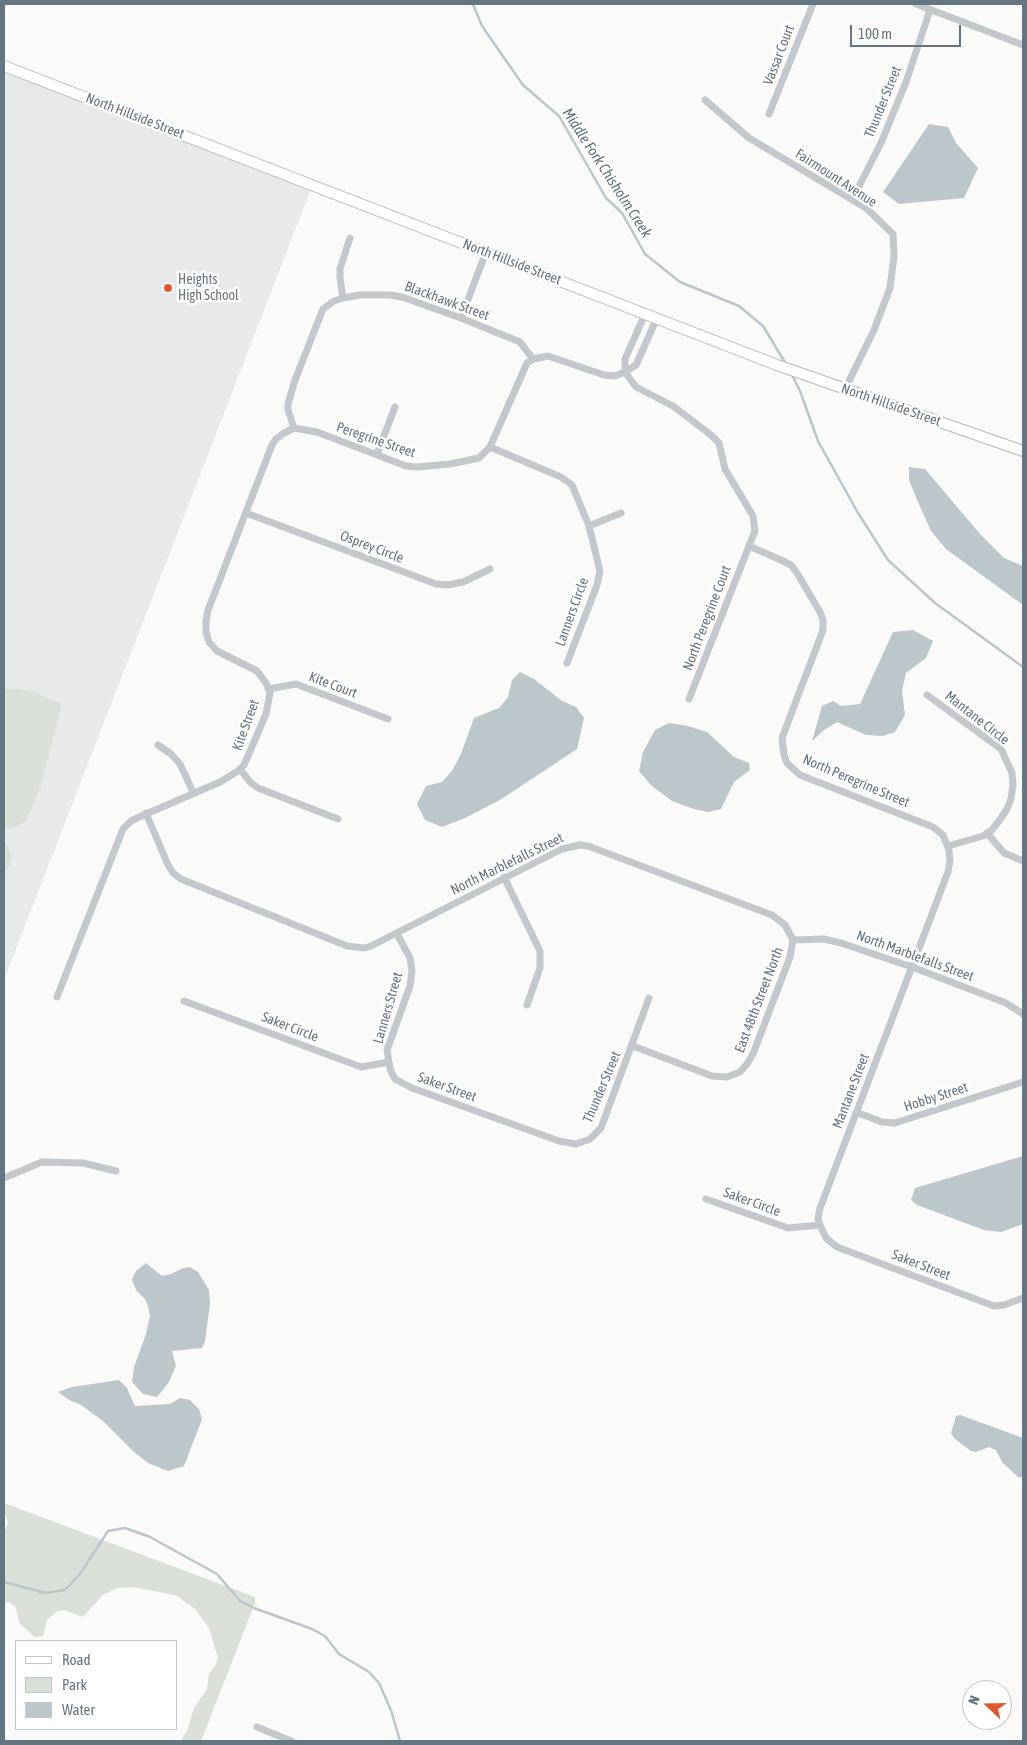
<!DOCTYPE html>
<html>
<head>
<meta charset="utf-8">
<style>
	body { margin:0 }
	#map { position:relative; width:1027px; height:1745px; overflow:hidden; background:#fafaf8; font-family:"Asap Condensed",sans-serif }
	canvas { display:block }
	.frame { position:absolute; inset:0; border:5px solid #657683; pointer-events:none }
	.legend { position:absolute; left:15px; top:1640px; width:162px; height:90px; box-sizing:border-box; background:#fff; border:1px solid #c1c8cd; margin:0; padding:6px 9px; list-style:none; font-size:15px; color:#657683 }
	.legend li { display:flex; align-items:center; gap:10px; height:25px }
	.legend b { width:25px; border:1px solid #c1c8cd }
	.north { position:absolute; left:962px; top:1680px; width:50px; height:50px; box-sizing:border-box; background:#fff; border:1px solid #c1c8cd; border-radius:50%; rotate:291deg; font-size:14px; font-weight:700; line-height:20px; text-align:center; color:#657683 }
	.north::after { content:''; display:block; margin:auto; width:18px; height:22px; background:#e4572e; clip-path:polygon(50% 0,100% 100%,50% 72%,0 100%) }
	.scale { position:absolute; left:850px; top:25px; width:111px; height:22px; box-sizing:border-box; border:2px solid #657683; border-top:0; padding-left:6px; font-size:15px; line-height:18px; white-space:nowrap; color:#657683; -webkit-text-stroke:4px #fff; paint-order:stroke }
</style>
</head>
<body>
<div id="map">
<canvas width="1027" height="1745"></canvas>
<div class="frame"></div>
<ul class="legend">
<li><b style="height:6px;background:#fff"></b>Road</li>
<li><b style="height:14px;background:#dadfd7"></b>Park</li>
<li><b style="height:14px;background:#bbc7cb"></b>Water</li>
</ul>
<div class="north">N</div>
<div class="scale">100 m</div>
</div>
<script>
const ctx = document.querySelector('canvas').getContext('2d');
ctx.lineJoin = 'round';
function fillPath(path, color) { ctx.fillStyle = color; ctx.fill(path, 'evenodd'); }
const shape = rows => new Path2D(rows.map(r => 'M' + r).join(''));
function strokePath(path, color, width, dash) { ctx.strokeStyle = color; ctx.lineWidth = width; ctx.lineCap = dash ? 'butt' : 'round'; ctx.setLineDash(dash || []); ctx.stroke(path); }
function write(font, color, halo, rows, align = 'center') {
  ctx.font = font + ' "Asap Condensed",sans-serif'; ctx.lineWidth = 5; ctx.setLineDash([]); ctx.textBaseline = 'middle'; ctx.strokeStyle = halo; ctx.fillStyle = color; for (const [text, x, y, turn = 0] of rows) {
    ctx.save(); ctx.translate(x, y); ctx.rotate((+turn || 0) * Math.PI / 180); ctx.textAlign = isNaN(turn) ? turn : align; if (halo) ctx.strokeText(text, 0, 0); ctx.fillText(text, 0, 0); ctx.restore();
  }
}
const built = shape([
	[4,66,313,184,4,980]
]);
const green = shape([
	[4,689,18,689,34,692,62,704,40,788,26,822,10,829,4,826],
	[4,839,12,857,4,877],
	[4,1503,255,1597,255,1603,201,1741,182,1741,182,1738,187,1731,194,1708,207,1689,209,1674,215,1666,218,1658,209,1628,195,1609,177,1596,169,1594,133,1587,117,1588,103,1595,83,1617,64,1610,56,1612,47,1620,43,1636,35,1637,20,1624,15,1606,8,1602,4,1603,4,1534,8,1523,6,1516,4,1513]
]);
const water = shape([
	[929,124,948,127,956,143,978,168,964,198,899,204,883,192],
	[909,467,925,469,980,534,1004,558,1023,566,1023,605,946,549,931,531,918,502,909,480],
	[913,630,933,641,926,658,906,673,902,691,905,715,895,732,883,736,866,735,837,722,824,730,812,741,822,706,833,701,841,706,860,704,893,632],
	[520,672,534,679,562,701,576,707,584,718,577,749,500,800,465,818,442,827,425,820,417,804,426,786,442,782,452,771,461,754,474,718,499,708,508,697,512,680],
	[669,723,688,726,707,732,734,757,749,763,750,770,734,782,721,809,708,812,694,809,672,801,652,786,639,771,643,752,655,730],
	[1023,1156,1023,1224,1001,1232,984,1230,917,1205,911,1200,915,1188],
	[146,1263,162,1276,171,1274,183,1268,190,1267,198,1272,209,1290,210,1304,205,1341,202,1348,172,1351,176,1366,169,1382,157,1397,143,1394,132,1382,134,1367,146,1334,150,1316,148,1306,145,1299,136,1290,132,1280,136,1271],
	[119,1380,127,1388,135,1406,170,1404,180,1398,190,1400,199,1409,202,1419,184,1466,168,1471,148,1463,134,1452,103,1421,81,1405,69,1400,58,1392,72,1387],
	[960,1415,1023,1438,1023,1476,1019,1478,1002,1462,996,1450,989,1447,976,1452,971,1451,955,1439,951,1433,956,1416]
]);
const stream = shape([
	[473,4,482,26,523,85,559,116,606,198,622,213,645,254,680,282,739,306,763,326,786,364],
	[791,373,800,391,818,441,858,513,888,560,935,603,1023,667],
	[4,1582,45,1593,65,1590,80,1574,108,1531,125,1528,150,1537,217,1574,240,1601,254,1608,312,1629,325,1636,339,1654,369,1672,379,1683,391,1710,400,1741]
]);
const minor = shape([
	[916,4,1023,45],
	[705,100,749,138,866,208,893,234,894,256,890,288,874,330,845,389],
	[769,114,813,4],
	[852,200,881,143,906,82,930,10],
	[343,298,340,278,340,269,350,238],
	[461,318,486,252],
	[625,372,636,387,673,406,711,435,719,443,725,469,753,516,755,531,749,546,781,560,791,565,797,573,820,612,823,620,823,630,782,738,784,755,787,763,800,775,933,827,943,835,949,850,950,860,948,872,820,1208,818,1218,820,1225,826,1238,837,1247,994,1306,1004,1305,1023,1298],
	[625,372,625,359,645,314],
	[294,428,317,432,406,466,417,467,450,464,479,458,490,447,523,372,527,363,533,359,548,356,604,375,615,376,625,372,636,365,657,318],
	[294,428,288,410,288,404,295,380,323,309,334,301,343,298,360,295,390,295,402,297,461,318,520,342,533,359],
	[490,447,561,477,572,485,589,526,600,571,597,585,567,663],
	[377,454,395,407],
	[246,513,436,584,448,585,463,582,490,569],
	[589,526,621,513],
	[268,689,296,684,388,719],
	[927,695,1001,749,1012,773,1013,785,1011,799,1007,809,999,821,991,831,983,836,948,846],
	[689,699,749,546],
	[158,745,171,754,180,764,193,792],
	[240,769,250,782,258,788,338,819],
	[146,813,168,865,173,873,181,879,347,946,364,948,371,946,562,849,580,845,588,846,772,915,785,925,793,940,824,939,841,943,912,967,1006,1003,1023,1014],
	[987,833,1004,853,1023,861],
	[504,877,540,951,540,968,527,1005],
	[397,934,410,958,412,971,410,986,387,1050,390,1069,395,1079,412,1088,559,1141,576,1144,590,1139,601,1128,649,998],
	[57,997,123,829,131,821,137,818,220,782,238,771,244,765,266,714,270,693,266,683,257,671,217,651,209,642,206,632,206,621,208,610,272,445,276,439,284,433,294,428],
	[184,1001,361,1067,389,1062],
	[633,1046,712,1076,727,1077,740,1072,747,1064,753,1054,790,957,793,940],
	[856,1112,882,1122,895,1123,1023,1082],
	[4,1178,42,1162,83,1163,116,1171],
	[706,1199,788,1228,820,1225],
	[257,1727,291,1741]
]);
const secondary = shape([
	[4,66,777,365,1023,451]
]);
const markers = [
	[168,288,5,"#e4572e"]
];
const streetNames = [
	["Vassar Court",779,55,-69],
	["Thunder Street",883,102,-68],
	["North Hillside Street",135,116,21],
	["Fairmount Avenue",836,178,33],
	["North Hillside Street",512,262,21],
	["Blackhawk Street",447,301,20],
	["North Hillside Street",891,405,19],
	["Peregrine Street",376,440,19],
	["Osprey Circle",372,547,21],
	["Lanners Circle",572,612,-70],
	["North Peregrine Court",707,618,-69],
	["Kite Court",333,685,21],
	["Mantane Circle",977,718,38],
	["Kite Street",246,725,-70],
	["North Peregrine Street",856,781,23],
	["North Marblefalls Street",507,864,-26],
	["North Marblefalls Street",915,956,20],
	["East 48th Street North",759,1000,-69],
	["Lanners Street",388,1008,-74],
	["Saker Circle",290,1027,21],
	["Saker Street",447,1087,20],
	["Thunder Street",602,1087,-67],
	["Mantane Street",851,1091,-69],
	["Hobby Street",936,1097,-18],
	["Saker Circle",752,1202,20],
	["Saker Street",921,1265,21]
];
const poiNames = [
	["Heights",178,280],
	["High School",178,296]
];
const waterNames = [
	["Middle Fork Chisholm Creek",607,173,57]
];
fillPath(built, '#e8e9e9');
fillPath(green, '#dadfd7');
fillPath(water, '#bbc7cb');
strokePath(stream, '#bbc7cb', 2.5);
strokePath(secondary, '#b3babf', 12);
strokePath(minor, '#c3c8cc', 7);
strokePath(secondary, '#fff', 10);
for (const [x, y, r, color] of markers) { const dot = new Path2D(); dot.arc(x, y, r, 0, 2 * Math.PI); ctx.fillStyle = color; ctx.fill(dot); strokePath(dot, '#fff', 2); }
write('14px', '#657683', '#fff', streetNames);
write('14px', '#657683', '#fff', poiNames, 'left');
write('italic 15px', '#60757c', '#fff', waterNames);
</script>
</body>
</html>
